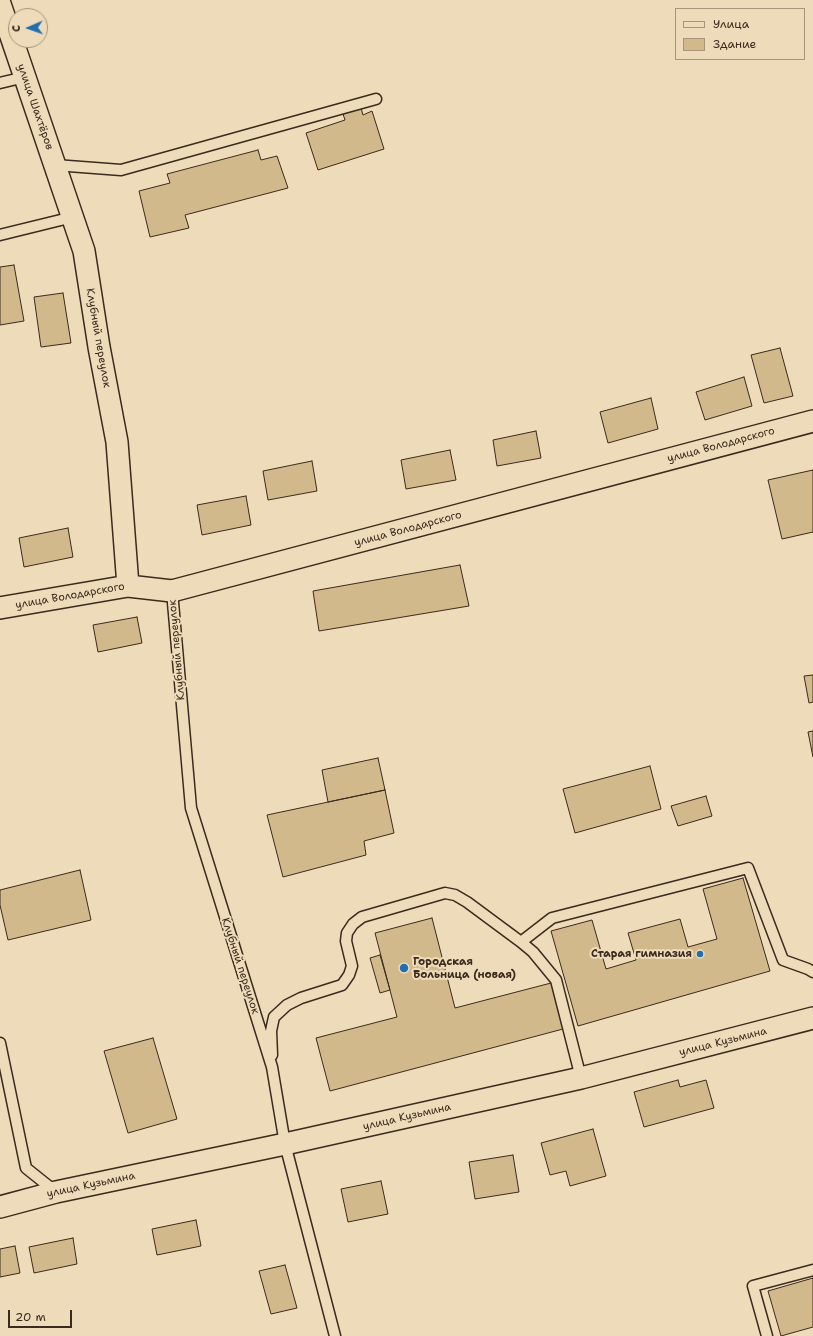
<!DOCTYPE html>
<html>
<head>
<meta charset="utf-8">
<style>
	body { margin:0 }
	#map { position:relative; width:813px; height:1336px; overflow:hidden; background:#eedbb9; font-family:"Shantell Sans",sans-serif }
	canvas { display:block }
	.legend { position:absolute; left:675px; top:8px; width:130px; height:52px; box-sizing:border-box; background:#eedbb9; border:1px solid #a6947b; margin:0; padding:5px 7px; list-style:none; font-size:12px; color:#3b2a1e }
	.legend li { display:flex; align-items:center; gap:8px; height:20px }
	.legend b { width:20px; border:1px solid #a6947b }
	.north { position:absolute; left:8px; top:8px; width:40px; height:40px; box-sizing:border-box; background:#eedbb9; border:1px solid #a6947b; border-radius:50%; rotate:268deg; font-size:11px; font-weight:700; line-height:16px; text-align:center; color:#3b2a1e }
	.north::after { content:''; display:block; margin:auto; width:14px; height:18px; background:#1f6fb2; clip-path:polygon(50% 0,100% 100%,50% 72%,0 100%) }
	.scale { position:absolute; left:8px; top:1310px; width:64px; height:18px; box-sizing:border-box; border:2px solid #3b2a1e; border-top:0; padding-left:5px; font-size:12px; line-height:14px; white-space:nowrap; color:#3b2a1e; -webkit-text-stroke:3px #eedbb9; paint-order:stroke }
</style>
</head>
<body>
<div id="map">
<canvas width="813" height="1336"></canvas>
<ul class="legend">
<li><b style="height:5px;background:#eedbb9"></b>Улица</li>
<li><b style="height:11px;background:#d1b98b"></b>Здание</li>
</ul>
<div class="north">С</div>
<div class="scale">20 m</div>
</div>
<script>
const ctx = document.querySelector('canvas').getContext('2d');
ctx.lineJoin = 'round';
function fillPath(path, color) { ctx.fillStyle = color; ctx.fill(path, 'evenodd'); }
const shape = rows => new Path2D(rows.map(r => 'M' + r).join(''));
function strokePath(path, color, width, dash) { ctx.strokeStyle = color; ctx.lineWidth = width; ctx.lineCap = dash ? 'butt' : 'round'; ctx.setLineDash(dash || []); ctx.stroke(path); }
function write(font, color, halo, rows, align = 'center') {
  ctx.font = font + ' "Shantell Sans",sans-serif'; ctx.lineWidth = 4; ctx.setLineDash([]); ctx.textBaseline = 'middle'; ctx.strokeStyle = halo; ctx.fillStyle = color; for (const [text, x, y, turn = 0] of rows) {
    ctx.save(); ctx.translate(x, y); ctx.rotate((+turn || 0) * Math.PI / 180); ctx.textAlign = isNaN(turn) ? turn : align; if (halo) ctx.strokeText(text, 0, 0); ctx.fillText(text, 0, 0); ctx.restore();
  }
}
const building = shape([
	[361,108,363,115,372,111,384,149,318,170,306,133,345,120,343,114,361,108],
	[258,150,261,160,277,156,288,188,185,215,189,228,150,237,139,191,170,183,167,174,258,150],
	[14,265,24,321,0,325,0,267,14,265],
	[63,293,71,343,41,347,34,297,63,293],
	[780,348,793,396,764,403,751,355,780,348],
	[744,377,752,406,705,420,696,392,744,377],
	[651,398,658,429,608,443,600,412,651,398],
	[536,431,541,458,497,466,493,440,536,431],
	[450,450,456,480,406,489,401,460,450,450],
	[312,461,317,491,268,500,263,471,312,461],
	[813,470,813,532,782,539,768,480,813,470],
	[246,496,251,525,202,535,197,505,246,496],
	[68,528,73,557,24,567,19,538,68,528],
	[460,565,469,606,319,631,313,591,460,565],
	[137,617,142,643,98,652,93,625,137,617],
	[813,675,813,702,809,703,804,676,813,675],
	[813,731,813,757,808,732,813,731],
	[378,758,385,790,328,802,322,770,378,758],
	[650,766,661,809,575,833,563,789,650,766],
	[385,790,394,833,364,841,366,855,283,877,267,815,385,790],
	[706,796,712,816,678,826,671,806,706,796],
	[80,870,91,920,8,940,0,905,0,890,80,870],
	[743,878,770,971,578,1026,551,931,592,920,606,969,636,960,628,933,680,919,688,947,717,939,703,889,743,878],
	[432,918,455,1008,551,983,563,1029,330,1091,316,1038,397,1017,375,933,432,918],
	[380,955,390,990,380,993,370,958,380,955],
	[153,1038,177,1119,128,1133,104,1051,153,1038],
	[678,1080,680,1087,706,1080,714,1108,644,1127,634,1092,678,1080],
	[593,1129,606,1176,570,1186,566,1171,550,1175,541,1143,593,1129],
	[513,1155,519,1192,475,1199,469,1162,513,1155],
	[381,1181,388,1214,348,1222,341,1189,381,1181],
	[196,1220,201,1246,157,1255,152,1229,196,1220],
	[73,1238,77,1264,34,1273,29,1247,73,1238],
	[15,1246,20,1273,0,1277,0,1249,15,1246],
	[285,1265,297,1308,271,1314,259,1271,285,1265],
	[813,1278,813,1327,781,1336,768,1291,813,1278]
]);
const lane = shape([
	[0,83,25,77],
	[55,165,121,170,376,99],
	[0,235,73,217],
	[172,591,191,808,272,1067,285,1144,335,1336],
	[521,942,552,918,748,868,783,960,808,969,813,972],
	[0,1043,26,1168,56,1192],
	[272,1055,271,1031,274,1017,287,1005,301,998,342,985,349,975,352,966,346,941,347,933,353,924,362,917,445,893,455,895,467,902,521,942,533,952,556,980,581,1078],
	[767,1336,753,1286,813,1270]
]);
const street = shape([
	[0,4,84,251,99,347,117,442,128,586],
	[0,608,128,586,172,591,813,421],
	[0,1207,56,1192,285,1144,581,1078,813,1018]
]);
const markers = [
	[700,954,4,"#1f6fb2"],
	[404,968,5,"#1f6fb2"]
];
const streetNames = [
	["улица Шахтёров",35,107,71],
	["Клубный переулок",98,338,80],
	["улица Володарского",721,445,-15],
	["улица Володарского",408,529,-15],
	["улица Володарского",70,596,-10],
	["Клубный переулок",177,650,-95],
	["Клубный переулок",240,966,72],
	["улица Кузьмина",723,1042,-14],
	["улица Кузьмина",407,1117,-13],
	["улица Кузьмина",91,1185,-12]
];
const poiNames = [
	["Старая гимназия",692,954],
	["Городская",413,962,"left"],
	["Больница (новая)",413,975,"left"]
];
fillPath(building, '#d1b98b');
strokePath(building, '#3b2a1e', 1);
strokePath(lane, '#3b2a1e', 13);
strokePath(street, '#3b2a1e', 24);
strokePath(lane, '#eedbb9', 10);
strokePath(street, '#eedbb9', 21);
for (const [x, y, r, color] of markers) { const dot = new Path2D(); dot.arc(x, y, r, 0, 2 * Math.PI); ctx.fillStyle = color; ctx.fill(dot); strokePath(dot, '#eedbb9', 1.5); }
write('11px', '#3b2a1e', '#eedbb9', streetNames);
write('bold 11px', '#3b2a1e', '#eedbb9', poiNames, 'right');
</script>
</body>
</html>
